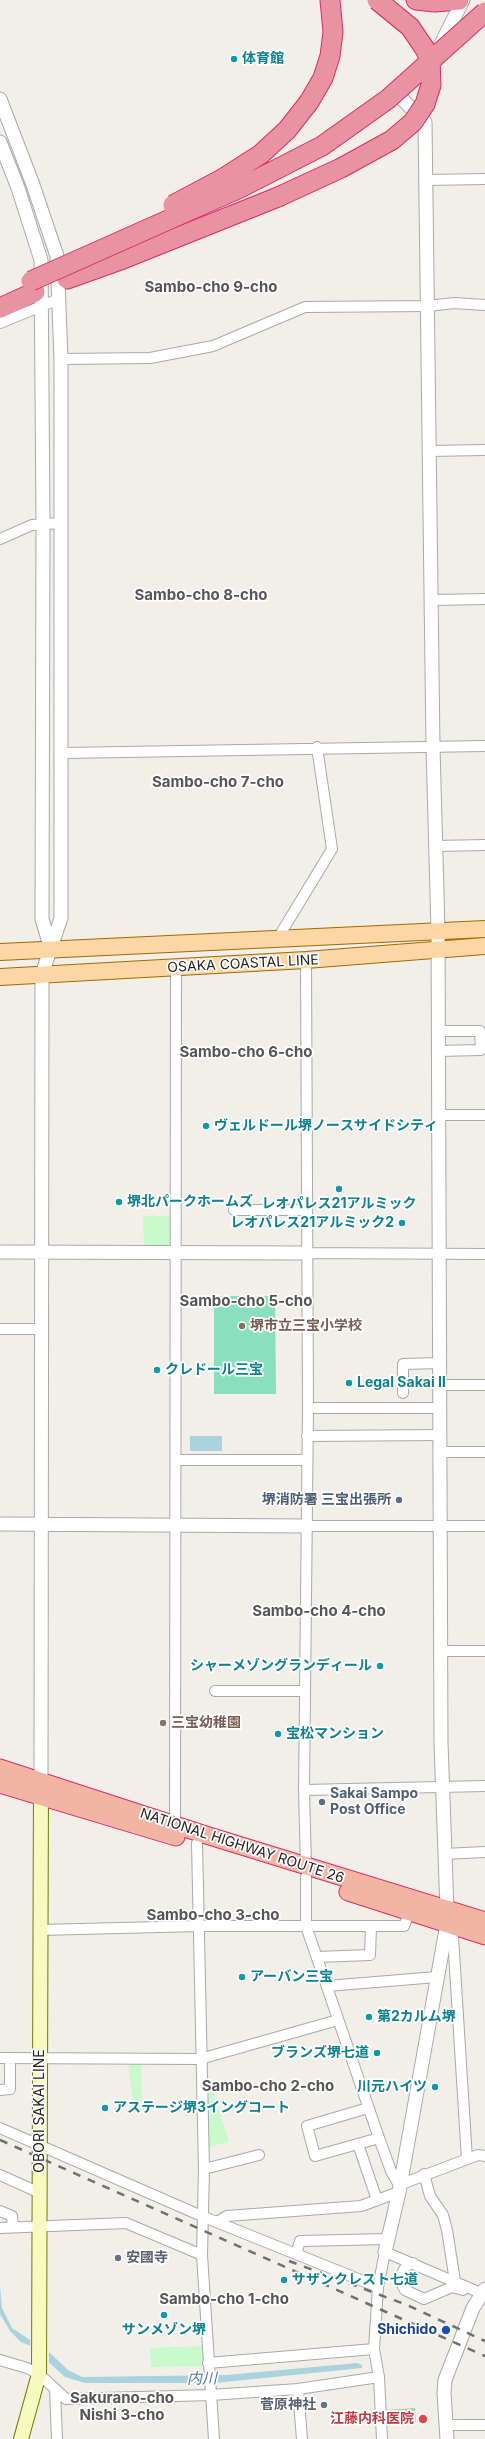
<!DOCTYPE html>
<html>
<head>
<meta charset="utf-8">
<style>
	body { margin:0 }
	canvas { display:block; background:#f2efe9 }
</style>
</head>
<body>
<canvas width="485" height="2439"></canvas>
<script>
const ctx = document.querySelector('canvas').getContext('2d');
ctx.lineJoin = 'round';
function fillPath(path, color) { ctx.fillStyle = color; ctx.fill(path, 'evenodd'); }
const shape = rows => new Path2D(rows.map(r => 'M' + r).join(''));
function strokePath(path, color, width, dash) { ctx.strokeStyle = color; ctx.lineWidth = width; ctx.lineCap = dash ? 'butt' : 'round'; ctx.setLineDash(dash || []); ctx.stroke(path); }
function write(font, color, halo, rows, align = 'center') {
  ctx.font = font + ' Inter,"Noto Sans JP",sans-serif'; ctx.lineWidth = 3.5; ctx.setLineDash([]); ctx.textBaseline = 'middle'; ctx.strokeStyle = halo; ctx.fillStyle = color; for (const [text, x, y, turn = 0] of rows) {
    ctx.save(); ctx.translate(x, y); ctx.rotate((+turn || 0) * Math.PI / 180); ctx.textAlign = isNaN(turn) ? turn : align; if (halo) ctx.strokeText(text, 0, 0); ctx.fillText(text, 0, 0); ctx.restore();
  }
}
const cemetery = shape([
	[415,2408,416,2422,387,2424,385,2410]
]);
const park = shape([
	[143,1216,173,1216,173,1245,170,1248,144,1249],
	[128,2064,141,2064,142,2101,133,2101],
	[207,2073,229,2142,208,2147],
	[202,2346,204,2366,151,2367,150,2348]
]);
const pitch = shape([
	[214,1296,275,1296,276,1394,214,1394]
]);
const water = shape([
	[190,1436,222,1436,222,1451,190,1451],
	[0,2286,2,2308,12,2328,50,2353,68,2370,82,2377,227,2375,357,2363,362,2365,362,2368,215,2383,85,2383,65,2377,31,2346,21,2342,10,2331,0,2314]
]);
const pier = shape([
	[30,2339,49,2351,49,2366,30,2348]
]);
const minor = shape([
	[426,180,485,179],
	[0,323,59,299],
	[61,359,150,358,213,346,305,307,428,306,454,303,485,305],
	[429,451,485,450],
	[0,539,32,525,61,523],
	[433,600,485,599],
	[63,753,485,746],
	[436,846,485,845],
	[278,938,332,849,317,747],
	[438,1031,480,1031,481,1050,438,1051],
	[439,1115,485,1115],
	[234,1210,307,1210],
	[308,1253,485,1254],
	[0,1329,41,1329],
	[439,1385,485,1385],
	[403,1393,403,1364,439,1363],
	[308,1408,440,1408],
	[307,1436,440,1435],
	[440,1452,485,1452],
	[177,1460,306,1460],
	[306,1526,485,1526],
	[441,1651,485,1651],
	[215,1691,305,1691],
	[304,1790,485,1786],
	[175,1825,176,968],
	[197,1843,204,2169,202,2255,214,2439],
	[444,1854,485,1852],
	[306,1866,304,1790,308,1408,306,960],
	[306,1877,306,1926,379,2138,391,2171,399,2185,478,2155,485,2156],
	[447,1924,453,1937,467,2159],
	[40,1930,200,1926,404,1926,409,1913],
	[317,1957,370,1955,371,1927],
	[327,1986,437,1977],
	[0,2058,200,2059,338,2020],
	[0,2090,10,2089,10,2058],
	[368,2108,307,2126,315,2156,379,2138],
	[0,2128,204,2217,378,2287],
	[358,2144,377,2200],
	[204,2169,259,2155],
	[424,2174,430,2196,443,2215,447,2230,455,2281],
	[0,2175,40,2193],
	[0,2211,12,2216,13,2227],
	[217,2222,227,2216,361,2206,399,2192],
	[0,2228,126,2223,202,2255],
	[296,2254,300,2241,388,2239],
	[413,2263,406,2266,399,2279,405,2290,424,2299,452,2287,463,2290],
	[0,2360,27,2368,39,2374,66,2399,211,2395,298,2389,379,2377],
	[208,2363,374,2349],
	[55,2389,57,2439],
	[298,2389,302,2439],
	[447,2425,485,2425],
	[382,2439,379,2377,374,2349,378,2287,385,2252,483,2294]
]);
const tertiary = shape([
	[437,52,463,0],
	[0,99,32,182,57,256,61,359,61,918,42,974,41,1781],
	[0,142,18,188,41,260,43,523,42,919,51,949],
	[0,1252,308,1253],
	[0,1524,306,1526],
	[385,2252,399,2192,447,1924,447,1910,441,1743,438,930,433,747,425,122,399,96],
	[447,2439,444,2393,445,2380,473,2308,485,2289]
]);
const secondary = shape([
	[21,2439,39,2374,41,1786]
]);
const primary = shape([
	[0,952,485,929],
	[0,977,306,960,485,946]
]);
const trunk = shape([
	[0,1768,206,1835,485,1921],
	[0,1784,176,1837],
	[348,1892,485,1936]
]);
const motorway = shape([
	[416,0,435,2,459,0],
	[309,102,323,78,330,56,333,32,330,0],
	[67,279,123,259,278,197],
	[0,308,35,292]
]);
const rail = shape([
	[0,2140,485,2356],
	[289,2261,407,2305,485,2341]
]);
const motorwayBridge = shape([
	[278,197,341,168,392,140,413,122,425,104,431,85,430,60,425,49,410,27,377,0],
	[173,205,222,179,261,154,287,130,309,102],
	[31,281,240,188,322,146,388,99,485,12]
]);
const markers = [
	[234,59,4,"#0f9aa8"],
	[206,1126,4,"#0f9aa8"],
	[339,1189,4,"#0f9aa8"],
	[119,1202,4,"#0f9aa8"],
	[402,1223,4,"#0f9aa8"],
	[242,1326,4,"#8d6e63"],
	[157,1370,4,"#0f9aa8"],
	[349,1383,4,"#0f9aa8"],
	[399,1500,4,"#5c6f8a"],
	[380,1666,4,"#0f9aa8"],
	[163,1723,4,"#8d6e63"],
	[278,1734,4,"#0f9aa8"],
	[322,1802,4,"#5c6f8a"],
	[242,1977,4,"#0f9aa8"],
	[369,2017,4,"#0f9aa8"],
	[377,2053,4,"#0f9aa8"],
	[435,2087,4,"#0f9aa8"],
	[105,2108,4,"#0f9aa8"],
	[118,2258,4,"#6b7280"],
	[284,2280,4,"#0f9aa8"],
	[164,2315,4,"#0f9aa8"],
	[446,2330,5,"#1a4fb4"],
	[324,2405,4,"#6b7280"],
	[423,2419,5,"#e0444e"]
];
const cultureNames = [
	["体育館",242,59],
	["ヴェルドール堺ノースサイドシティ",214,1126],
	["堺北パークホームズ",127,1202],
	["レオパレス21アルミック",339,1204,"center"],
	["レオパレス21アルミック2",394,1223,"right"],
	["クレドール三宝",165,1370],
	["Legal Sakai Ⅱ",357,1383],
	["シャーメゾングランディール",372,1666,"right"],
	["宝松マンション",286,1734],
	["アーバン三宝",250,1977],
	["第2カルム堺",377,2017],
	["ブランズ堺七道",369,2053,"right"],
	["川元ハイツ",427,2087,"right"],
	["アステージ堺3イングコート",113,2108],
	["サザンクレスト七道",292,2280],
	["サンメゾン堺",164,2330,"center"]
];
const streetNames = [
	["OSAKA COASTAL LINE",243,964,-3],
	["NATIONAL HIGHWAY ROUTE 26",242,1846,18],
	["OBORI SAKAI LINE",40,2111,-90]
];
const educationNames = [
	["堺市立三宝小学校",250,1326],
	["三宝幼稚園",171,1723]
];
const serviceNames = [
	["堺消防署 三宝出張所",391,1500],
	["Sakai Sampo",330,1794,"left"],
	["Post Office",330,1810,"left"]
];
const worshipNames = [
	["安國寺",126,2258],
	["菅原神社",316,2405,"right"]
];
const transitNames = [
	["Shichido",437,2330]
];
const healthNames = [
	["江藤内科医院",414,2419]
];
const neighbourhoodNames = [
	["Sambo-cho 9-cho",211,287],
	["Sambo-cho 8-cho",201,595],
	["Sambo-cho 7-cho",218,782],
	["Sambo-cho 6-cho",246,1052],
	["Sambo-cho 5-cho",246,1301],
	["Sambo-cho 4-cho",319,1611],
	["Sambo-cho 3-cho",213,1915],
	["Sambo-cho 2-cho",268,2086],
	["Sambo-cho 1-cho",224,2299],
	["Sakurano-cho",122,2398],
	["Nishi 3-cho",122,2415]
];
const waterNames = [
	["内川",202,2379,-1]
];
fillPath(cemetery, '#aacbaf');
fillPath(park, '#c8facc');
fillPath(pitch, '#88e0be');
fillPath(water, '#aad3df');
fillPath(pier, '#f2efe9');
strokePath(minor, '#a9a9a9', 12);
strokePath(tertiary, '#a9a9a9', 15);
strokePath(secondary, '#707d05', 16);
strokePath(primary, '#a06b00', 18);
strokePath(trunk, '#dc2a67', 19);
strokePath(motorway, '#dc2a67', 21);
strokePath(minor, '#fff', 10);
strokePath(tertiary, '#fff', 13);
strokePath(secondary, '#f7fabf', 14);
strokePath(primary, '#fcd6a4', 16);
strokePath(trunk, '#f2b4a3', 17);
strokePath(motorway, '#e892a2', 19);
strokePath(rail, '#707070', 2.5, [8, 8]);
strokePath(motorwayBridge, '#dc2a67', 21, []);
strokePath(motorwayBridge, '#e892a2', 19);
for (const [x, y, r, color] of markers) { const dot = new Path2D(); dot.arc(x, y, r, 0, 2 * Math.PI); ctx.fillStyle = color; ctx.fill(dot); strokePath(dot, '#fff', 1.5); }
write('bold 14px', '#0d838f', '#fff', cultureNames, 'left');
write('14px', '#222', '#fff', streetNames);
write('bold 14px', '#785e54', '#fff', educationNames, 'left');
write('bold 14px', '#4e5e75', '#fff', serviceNames, 'right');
write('bold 14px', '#5b616d', '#fff', worshipNames, 'left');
write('bold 14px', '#164399', '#fff', transitNames, 'right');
write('bold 14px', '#be3a42', '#fff', healthNames, 'right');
write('bold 15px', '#555', '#fff', neighbourhoodNames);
write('italic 15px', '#4a7aab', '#fff', waterNames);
</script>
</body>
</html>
